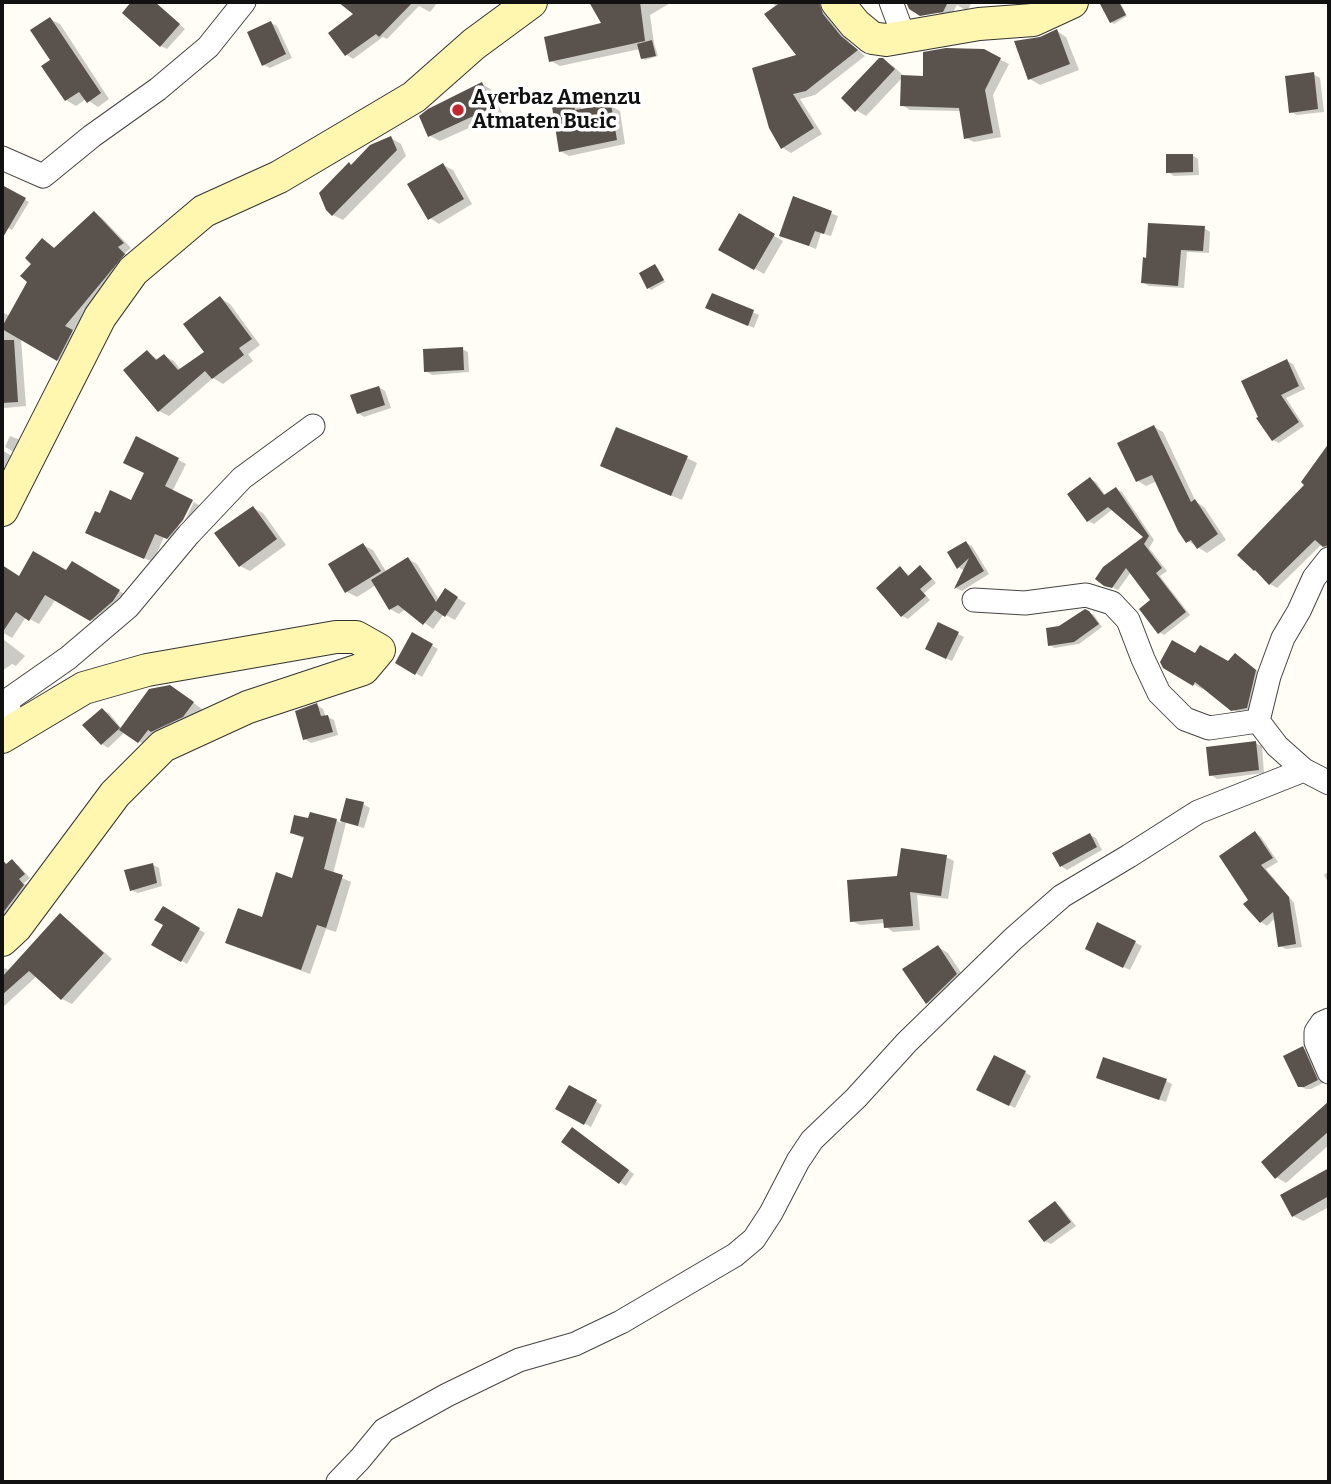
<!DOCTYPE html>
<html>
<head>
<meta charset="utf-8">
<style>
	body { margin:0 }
	#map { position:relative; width:1331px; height:1484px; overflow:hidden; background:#fffdf5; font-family:Bitter,serif }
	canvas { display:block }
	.frame { position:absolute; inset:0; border:4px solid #111; pointer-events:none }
</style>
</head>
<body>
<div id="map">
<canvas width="1331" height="1484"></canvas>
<div class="frame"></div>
</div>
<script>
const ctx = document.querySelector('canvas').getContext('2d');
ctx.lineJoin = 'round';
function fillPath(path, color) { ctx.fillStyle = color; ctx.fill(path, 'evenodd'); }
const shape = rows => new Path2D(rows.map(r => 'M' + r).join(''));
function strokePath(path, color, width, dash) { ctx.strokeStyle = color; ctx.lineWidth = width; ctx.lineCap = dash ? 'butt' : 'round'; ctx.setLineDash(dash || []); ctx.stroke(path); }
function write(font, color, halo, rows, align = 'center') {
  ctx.font = font + ' Bitter,serif'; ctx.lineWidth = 7; ctx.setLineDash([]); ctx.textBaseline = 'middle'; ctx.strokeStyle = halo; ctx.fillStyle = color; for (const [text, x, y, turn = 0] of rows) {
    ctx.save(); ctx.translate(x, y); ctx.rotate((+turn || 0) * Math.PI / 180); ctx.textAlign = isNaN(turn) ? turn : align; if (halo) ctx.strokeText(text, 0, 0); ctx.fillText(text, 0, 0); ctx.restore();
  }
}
const shadow = shape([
	[134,2,155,2,185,29,167,49,161,46,124,12],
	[341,2,438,2,430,12,419,6,387,39,383,37,353,59,347,55,330,33,356,14],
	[591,2,672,2,650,15,654,43,658,56,645,60,642,58,640,49,560,66,551,61,604,24],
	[772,2,828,2,827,10,831,20,850,43,865,56,815,95,800,99,822,134,791,153,783,148,799,56,776,7],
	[931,2,972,2,967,11,957,5,951,16,946,17,937,12],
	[1111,2,1120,2,1127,16,1114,24,1111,22,1103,6],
	[50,19,60,24,109,99,98,107,86,99,76,106,66,100,52,61],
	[271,23,277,26,292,58,270,68,264,65],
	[1057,31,1066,37,1079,70,1040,85,1030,79,1041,39],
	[983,51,1009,64,993,95,1001,137,974,142,966,138,961,111,910,110,902,105,903,77,866,116,856,110,883,60,893,66,905,77,924,77],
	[1313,74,1320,78,1324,112,1297,115,1291,112],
	[482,84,492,90,502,113,440,141,430,136],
	[571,97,580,102,582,111,611,106,620,111,625,144,569,156,560,151],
	[391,138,401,144,406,156,343,220,333,215,352,166],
	[1192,155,1198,159,1199,175,1174,176,1168,172],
	[443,165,453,170,472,204,439,224,430,218],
	[2,187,29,202,12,230,2,225],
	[794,199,838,216,831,236,821,233,816,249,788,238],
	[94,213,102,218,131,248,125,253,132,260,72,332,80,336,66,365,21,339,26,406,5,408,2,406,2,312,10,316,29,281,33,263,42,240,56,249],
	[739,216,783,241,764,274,721,249],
	[1204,228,1210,232,1209,253,1187,252,1184,288,1149,286,1142,282],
	[655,266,658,268,665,282,651,290,649,288],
	[713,295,759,315,754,328,714,311],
	[220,298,230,304,260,345,248,354,253,361,223,384,213,378,169,416,159,411,147,352,159,360,164,356,174,361,181,370,206,352],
	[462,349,468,352,469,372,432,375,426,371],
	[1287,361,1293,364,1305,389,1286,398,1304,426,1279,443,1273,440],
	[379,387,385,391,391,408,364,417,358,413],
	[1154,427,1163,432,1196,502,1204,507,1226,540,1207,553,1188,541,1157,481,1146,486,1138,481],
	[10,436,20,440,14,452,5,447],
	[137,438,186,464,172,492,190,501,178,527,181,528,194,502,200,506,176,542,164,537,153,562,95,537,101,515,132,502,146,473],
	[1329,446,1329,549,1322,544,1277,588,1270,584,1259,572,1306,485,1304,482],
	[2,450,12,456,2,474],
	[687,458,697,463,682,500,612,471,602,466],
	[1090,479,1096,482,1106,496,1116,489,1122,492,1154,540,1149,548,1167,571,1160,576,1190,615,1164,635,1159,632,1153,600,1131,572,1118,590,1105,584,1146,537,1113,509,1094,524,1088,521],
	[253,508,263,513,286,545,250,571,240,566],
	[966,543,972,546,989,574,962,591,956,588,965,571,958,567],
	[363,545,373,550,387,573,408,559,417,564,439,600,445,591,466,603,455,620,444,614,433,629,406,609,399,614,390,609,376,585,357,597,347,592],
	[72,564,128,596,100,625,56,599,39,624,26,617,12,638,2,632,2,573,5,569,20,578,67,572],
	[920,567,926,571,936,583,924,593,930,600,908,619,902,616,901,569,910,576],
	[1088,612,1094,615,1102,627,1079,644,1054,648,1050,645,1060,628],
	[939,624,964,637,952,661,933,652],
	[413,635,438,649,422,677,397,662],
	[3,639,25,656,16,666,12,664,2,671,2,641],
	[1196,656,1229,664,1244,660,1264,676,1255,713,1241,715,1232,709,1204,687,1202,689,1164,667],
	[180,693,202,709,193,722,149,748,125,732,108,748,102,744,102,710,109,713,122,729],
	[317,705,323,709,326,717,328,717,334,720,338,735,311,743,305,739],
	[1255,743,1262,746,1264,773,1217,779,1211,775],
	[347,800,363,804,370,808,364,828,346,823,333,874,351,882,336,932,326,929,310,974,236,947,227,942,263,919,293,880,305,839,292,833,336,820,341,823],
	[1255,833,1261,837,1278,862,1266,869,1294,903,1302,947,1286,949,1280,946,1275,918,1267,926,1261,922,1251,901],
	[1089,835,1096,838,1102,850,1067,870,1061,866],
	[946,857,954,861,948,899,917,895,920,930,893,932,886,927,885,923,860,925,852,921,898,877],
	[13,862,19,866,30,878,24,883,30,889,2,921,2,872],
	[152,864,159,868,162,886,138,893,131,890],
	[1329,871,1329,884,1324,875],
	[163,909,205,933,187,964,154,944,165,924],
	[60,915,69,921,112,959,72,1004,62,999,37,976,2,1008,2,971,5,968,10,971],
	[1098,924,1142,946,1130,970,1093,952],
	[938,947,948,953,966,980,937,1008,927,1003],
	[1303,1048,1309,1052,1323,1083,1311,1089,1306,1089,1299,1086],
	[1025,1072,1031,1076,1015,1108,985,1093],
	[1104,1081,1166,1081,1172,1084,1166,1102],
	[570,1087,602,1105,591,1127,558,1109],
	[1328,1104,1329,1145,1286,1183,1276,1177],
	[578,1133,634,1174,626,1186,620,1182],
	[1329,1170,1329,1207,1303,1221,1293,1216,1282,1196],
	[1055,1203,1061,1207,1076,1226,1051,1244,1045,1241]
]);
const building = shape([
	[131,2,155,2,180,24,160,47,122,13],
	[338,2,413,2,379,37,376,34,345,56,328,33,353,14],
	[589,2,640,2,645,41,549,62,544,37,601,23],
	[781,2,819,2,823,14,841,36,858,50,806,91,793,94,814,128,781,149,769,128,752,68,796,55,764,14],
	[906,2,948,2,943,12,920,16,909,9],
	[1099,2,1119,2,1126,15,1110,23],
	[50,17,101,93,87,103,79,92,65,101,41,66,50,60,30,30],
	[271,21,286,54,262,66,247,32],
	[1057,29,1070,64,1028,80,1014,41,1040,37],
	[652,40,656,56,641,59,637,44],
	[946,48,984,49,1001,58,985,90,993,133,964,139,959,108,900,106,901,75,923,76,923,52],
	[879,58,883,58,895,69,855,112,841,98],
	[1314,72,1318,109,1289,113,1285,76],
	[482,82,493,107,428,137,419,116,428,109],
	[571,95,575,110,611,104,617,140,559,152,551,100],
	[391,136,397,150,332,216,326,210,319,193,349,162,351,165,370,145],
	[1166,154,1193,154,1193,172,1166,173],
	[443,163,464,199,428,220,407,184],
	[2,185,26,198,2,239],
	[793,196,832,211,824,234,815,231,809,246,779,236],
	[94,211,124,243,118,247,125,254,65,326,73,330,57,361,2,329,2,327,27,282,20,276,31,264,25,258,42,238,54,248],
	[739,213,775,234,754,270,718,250],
	[1148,223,1205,226,1203,251,1181,250,1178,286,1141,283,1143,257,1146,258],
	[655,264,664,280,647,289,639,273],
	[712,293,754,310,748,326,705,308],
	[220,296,252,339,239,348,244,355,212,379,205,371,158,412,123,370,147,350,156,360,164,354,178,370,204,352,183,324],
	[2,340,14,340,18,402,2,403],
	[463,347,464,370,424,372,423,349],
	[1287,359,1299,386,1281,395,1299,422,1272,441,1256,418,1258,417,1241,381],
	[379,386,385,405,357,414,350,395],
	[1154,425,1191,502,1195,499,1218,534,1197,549,1191,540,1186,543,1178,531,1152,475,1136,482,1117,443],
	[616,427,688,456,671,496,600,466],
	[136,436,179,458,165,486,193,500,183,520,167,539,155,534,144,559,85,533,95,511,100,513,110,490,131,500,144,473,123,463],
	[1329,443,1329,545,1323,547,1315,540,1269,585,1255,570,1254,571,1237,555,1304,485,1301,482],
	[1090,477,1104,495,1116,487,1149,536,1144,544,1162,568,1156,573,1186,612,1158,634,1139,609,1150,600,1126,568,1112,588,1104,586,1095,579,1103,567,1143,537,1108,507,1087,522,1067,494],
	[253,506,277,539,239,567,214,533],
	[966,541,984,571,954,589,969,558,957,569,947,552],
	[363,543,381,571,345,593,328,564],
	[33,551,66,570,72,561,120,590,113,601,90,621,45,595,29,621,16,612,2,633,2,565,19,576],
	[408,557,436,602,445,588,458,597,445,617,435,610,423,625,398,605,389,610,371,580],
	[920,565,932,579,920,589,926,596,901,617,876,588,900,566,908,576],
	[1085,609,1089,611,1099,624,1074,642,1048,646,1046,628,1059,626],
	[938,622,959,632,946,659,925,649],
	[412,632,433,644,415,675,395,663],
	[1172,640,1195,653,1200,645,1228,661,1235,653,1256,670,1247,708,1231,711,1195,682,1193,686,1163,668,1160,662],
	[170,685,194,702,183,717,151,732,148,730,138,743,119,730,149,689],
	[317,703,321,716,328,715,333,732,303,740,295,711],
	[102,708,120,728,101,745,82,725],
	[1256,741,1259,770,1209,776,1206,747],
	[346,798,364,802,358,826,340,821],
	[310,812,337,819,324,869,343,875,326,928,317,925,301,970,225,943,238,908,262,917,276,872,292,878,304,837,290,833,294,815,308,818],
	[1255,831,1273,858,1261,865,1289,897,1296,944,1278,947,1273,912,1260,923,1243,904,1248,900,1219,856],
	[1090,833,1097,847,1060,867,1052,853],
	[901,848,947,855,941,896,910,892,913,926,884,928,883,919,850,922,847,880,897,876],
	[2,859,6,864,12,859,25,874,19,879,24,885,2,914],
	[153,863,157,883,130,891,124,870],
	[163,906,200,928,181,962,151,945,163,925,154,920],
	[60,913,104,953,61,1000,29,971,2,995,2,977],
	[1097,922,1136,941,1123,968,1085,949],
	[938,945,957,974,926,1004,902,969],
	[1303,1046,1318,1080,1304,1087,1298,1087,1283,1056],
	[994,1055,1026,1071,1009,1106,976,1090],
	[1103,1057,1167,1079,1159,1100,1096,1078],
	[569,1085,597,1100,584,1125,555,1109],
	[1329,1101,1329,1131,1275,1179,1261,1162],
	[572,1127,629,1170,619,1184,561,1142],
	[1329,1168,1329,1196,1292,1217,1280,1195],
	[1055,1201,1071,1222,1044,1242,1028,1221]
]);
const street = shape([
	[891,2,904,37],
	[2,158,43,176,92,136,158,89,208,47,244,2],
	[1329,559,1314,578,1299,611,1283,638,1269,676,1258,721,1277,746,1304,770,1329,783],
	[974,600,1025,603,1086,595,1112,603,1128,620,1143,659,1159,693,1185,719,1209,728,1258,721],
	[11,731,8,700,68,658,128,607,189,534,242,478,313,426],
	[1329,1020,1322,1023,1316,1032,1316,1042,1329,1072],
	[338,1482,360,1459,384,1430,447,1395,519,1360,575,1344,621,1322,735,1255,754,1239,771,1213,798,1161,812,1140,856,1098,907,1042,1013,939,1062,896,1129,856,1198,812,1304,770]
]);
const secondary = shape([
	[837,2,855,24,872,38,886,40,979,24,1033,20,1072,2],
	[2,510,100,317,133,271,204,211,279,177,414,97,474,44,531,2],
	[2,737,84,688,147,670,336,637,356,637,379,650,363,669,248,707,163,746,115,794,16,927,2,940]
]);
const markers = [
	[458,110,7,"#c4262e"]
];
const poiNames = [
	["Aɣerbaz Amenzu",472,98],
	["Atmaten Buɛic",472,122]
];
fillPath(shadow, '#0003');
fillPath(building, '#5a524d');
strokePath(street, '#444', 25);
strokePath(secondary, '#333', 34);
strokePath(street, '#fff', 23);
strokePath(secondary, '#fff6b0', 32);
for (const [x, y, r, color] of markers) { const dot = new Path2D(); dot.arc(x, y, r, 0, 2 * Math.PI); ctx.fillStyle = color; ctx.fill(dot); strokePath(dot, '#fff', 2.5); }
write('bold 21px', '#111', '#fff', poiNames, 'left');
</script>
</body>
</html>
